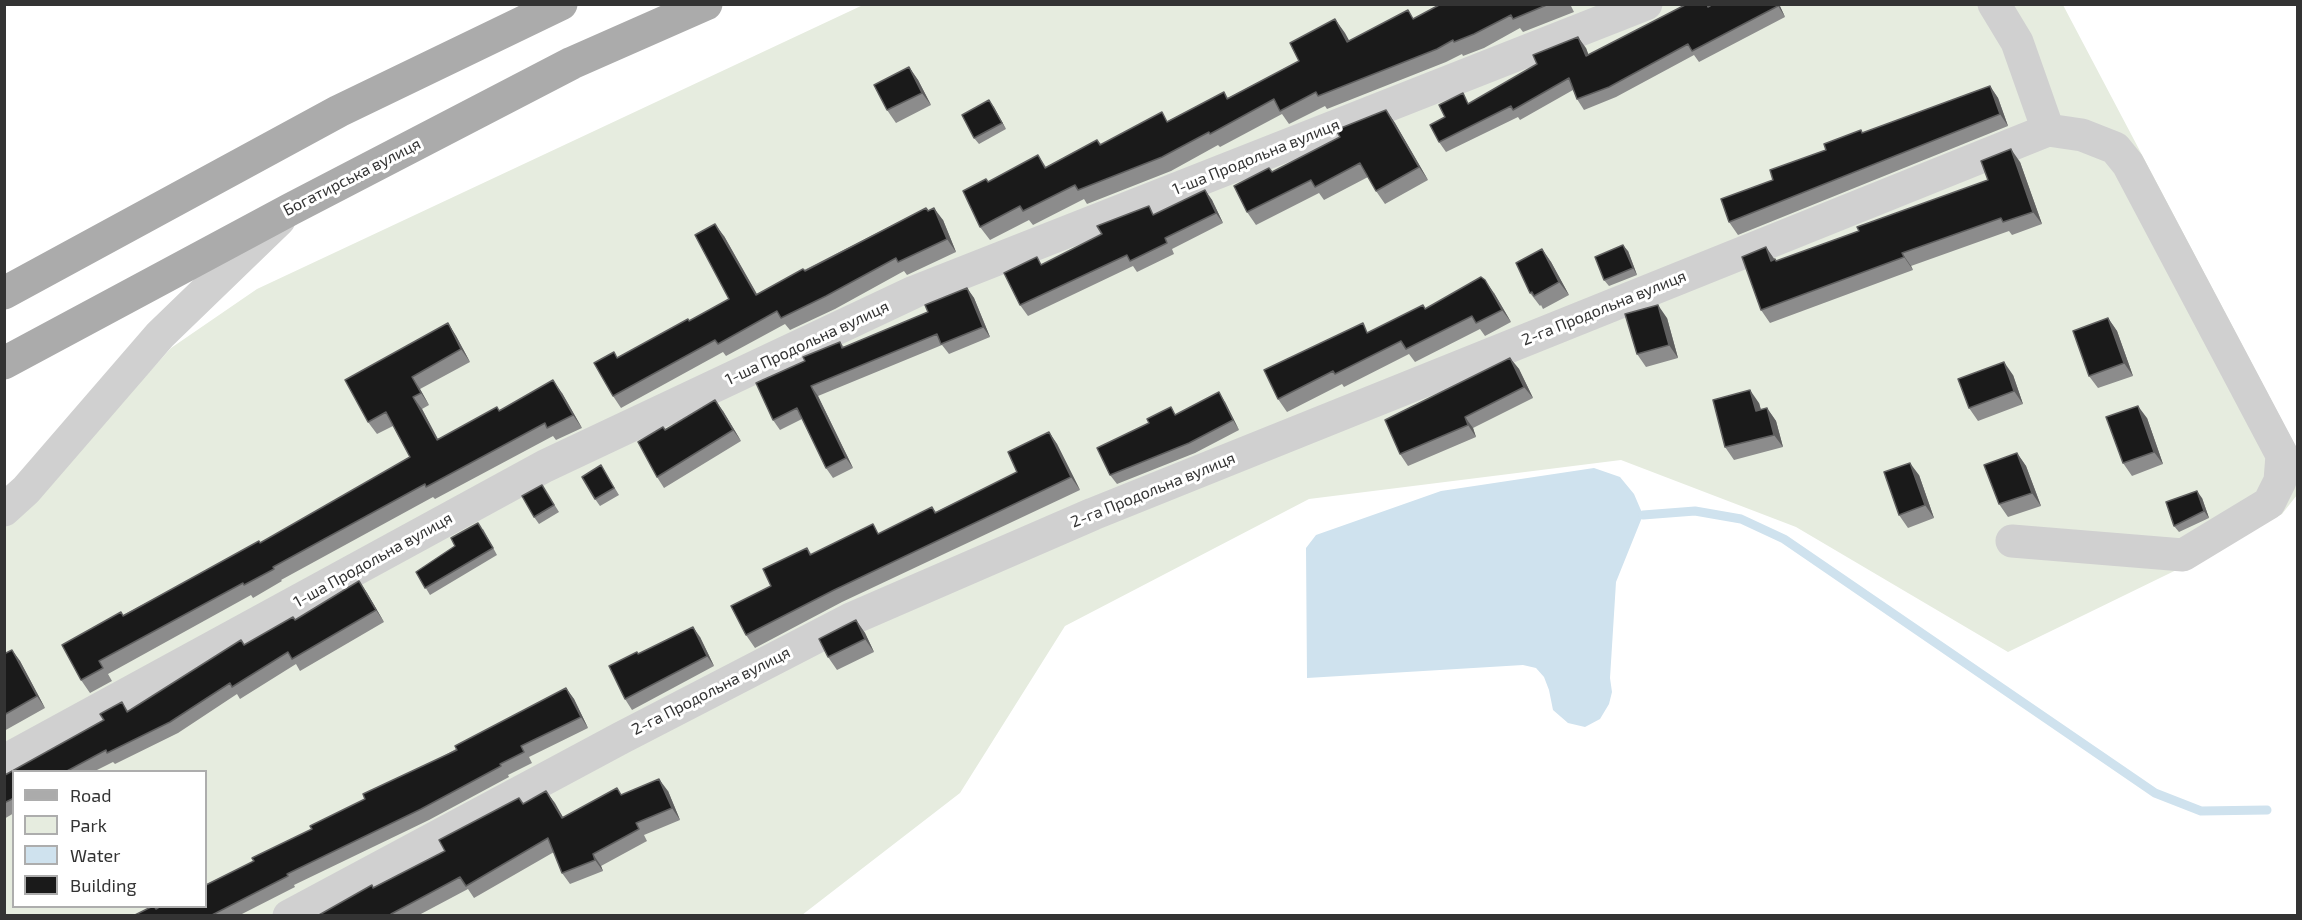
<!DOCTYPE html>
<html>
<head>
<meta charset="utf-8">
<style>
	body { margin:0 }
	#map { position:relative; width:2302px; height:920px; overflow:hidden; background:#fff; font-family:"Exo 2",sans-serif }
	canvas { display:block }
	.frame { position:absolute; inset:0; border:6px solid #333; pointer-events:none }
	.legend { position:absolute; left:12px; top:770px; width:195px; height:138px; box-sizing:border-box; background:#fff; border:2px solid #adadad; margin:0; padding:8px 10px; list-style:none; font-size:18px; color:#333 }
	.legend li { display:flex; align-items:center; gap:12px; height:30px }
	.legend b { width:30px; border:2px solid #adadad }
</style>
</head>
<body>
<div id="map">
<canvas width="2302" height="920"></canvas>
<div class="frame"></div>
<ul class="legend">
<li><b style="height:8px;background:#ababab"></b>Road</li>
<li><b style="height:16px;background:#e6ecdf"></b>Park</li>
<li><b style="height:16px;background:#cfe2ee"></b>Water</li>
<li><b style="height:16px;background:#1a1a1a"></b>Building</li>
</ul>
</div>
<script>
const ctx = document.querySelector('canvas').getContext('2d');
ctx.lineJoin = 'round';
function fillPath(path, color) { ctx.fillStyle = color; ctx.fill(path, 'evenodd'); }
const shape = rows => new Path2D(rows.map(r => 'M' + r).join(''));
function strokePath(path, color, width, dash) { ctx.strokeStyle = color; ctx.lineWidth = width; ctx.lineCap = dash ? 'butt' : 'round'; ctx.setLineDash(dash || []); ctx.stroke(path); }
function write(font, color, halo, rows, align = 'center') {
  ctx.font = font + ' "Exo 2",sans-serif'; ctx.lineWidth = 6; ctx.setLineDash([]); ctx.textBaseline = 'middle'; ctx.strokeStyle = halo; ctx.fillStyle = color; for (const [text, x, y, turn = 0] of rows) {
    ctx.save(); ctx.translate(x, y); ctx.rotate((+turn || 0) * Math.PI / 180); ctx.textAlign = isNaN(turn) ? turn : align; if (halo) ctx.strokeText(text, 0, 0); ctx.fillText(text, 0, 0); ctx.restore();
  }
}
const green = shape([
	[863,5,2063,5,2297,449,2297,495,2282,514,2201,558,2008,652,1796,527,1621,460,1309,499,1065,626,960,793,802,915,5,916,5,520,65,465,171,348,257,289],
	[14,772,206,772,206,906,14,906]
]);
const water = shape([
	[1594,468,1620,477,1634,494,1643,515,1616,582,1610,678,1612,692,1609,704,1600,719,1585,727,1568,723,1553,710,1549,690,1544,677,1536,668,1523,665,1307,678,1306,548,1316,535,1441,491]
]);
const stream = shape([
	[1643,515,1695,511,1741,519,1784,539,2155,793,2201,811,2267,810]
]);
const minor = shape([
	[1994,4,2017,42,2048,130,2082,135,2115,148,2128,164,2282,455,2280,481,2269,503,2183,555,2012,541],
	[4,510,26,490,160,335,279,220],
	[4,761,545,466,914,292,1646,4],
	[289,916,621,738,851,619,1093,514,2048,130]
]);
const primary = shape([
	[4,293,339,111,561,4],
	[4,363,291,209,572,63,706,4]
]);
const wall = shape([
	[1441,4,1570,4,1574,12,1523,32,1520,28,1484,48,1463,56,1462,54,1446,62,1327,109,1325,106,1289,124,1282,114,1220,147,1218,145,1171,171,1087,204,1084,199,1033,225,1029,220,990,240,980,227,989,182,1038,155,1046,167,1097,140,1101,144,1168,121,1224,92,1228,98,1299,61,1335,19,1349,41,1414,19],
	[1687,4,1708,4,1709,6,1713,4,1779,4,1785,17,1699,62,1694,55,1616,97,1584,110,1577,99,1573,90,1520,120,1518,117,1446,152,1439,142,1469,103,1586,48,1588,55],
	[909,67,918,80,931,105,896,123,887,110],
	[1990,86,1998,98,2008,126,1738,235,1729,222,1773,180,1861,130,1863,133],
	[989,100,1006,129,979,144,974,138],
	[1386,110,1395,123,1428,180,1385,204,1376,191,1368,177,1324,200,1319,193,1256,225,1247,212,1269,168,1272,172,1340,137],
	[2020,162,2042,224,2012,235,2009,231,1911,266,1913,270,1770,323,1761,310,1766,247,1774,260,1776,261,1859,231,1988,180],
	[1205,190,1212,200,1223,223,1172,249,1174,254,1137,272,1133,266,1028,316,1020,305,1042,264,1155,215],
	[926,208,929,211,943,220,956,252,907,275,904,271,835,309,790,330,785,324,726,356,723,352,621,408,613,396,618,357,689,321,729,299,724,236,757,294],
	[1542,249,1551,262,1569,295,1543,309,1541,305,1540,306,1530,293],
	[1628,251,1637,275,1609,286,1604,280],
	[967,288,974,298,990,337,949,354,942,345,818,396,853,468,833,478,826,468,802,419,780,430,773,420,805,361,840,342,844,347,928,312],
	[1494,293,1511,322,1485,336,1480,329,1415,362,1409,354,1344,387,1342,384,1287,412,1278,399,1369,332,1425,309],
	[1667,318,1678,358,1646,367,1637,354],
	[2108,318,2117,331,2133,376,2098,388,2089,376],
	[448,323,456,336,470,362,420,389,429,405,422,409,438,439,499,410,562,393,582,428,556,440,553,436,435,499,433,497,281,580,282,581,253,598,251,595,108,674,112,681,90,693,81,680,123,615,260,543,410,457,393,426,377,434,368,422],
	[1510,358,1519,369,1533,398,1473,428,1476,437,1408,466,1400,454],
	[2013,375,2023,404,1978,421,1969,408],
	[1225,402,1239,430,1195,453,1117,484,1110,475,1176,415],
	[1759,403,1761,410,1767,408,1776,421,1783,447,1734,460,1725,447],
	[723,411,741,441,664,488,657,477,665,429],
	[2147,418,2163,464,2132,476,2123,463],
	[1049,432,1057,444,1080,490,842,602,755,648,746,635,771,586,807,548,812,555,880,533,932,507,936,512,1017,472],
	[2017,453,2026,466,2041,506,2008,517,1999,504],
	[601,465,619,495,600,506,595,499],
	[1919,475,1934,518,1908,528,1899,515],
	[542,485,559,512,539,524,534,517],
	[2202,498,2209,518,2179,532,2174,526],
	[483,529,497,555,430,595,416,572],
	[359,581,367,593,384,622,300,671,296,664,240,699,237,694,178,733,115,764,113,762,95,771,14,771,14,813,4,819,4,773,5,775,104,720,122,702,128,711,244,645,295,620],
	[856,620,865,633,874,652,837,670,828,657],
	[700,637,714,666,632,710,625,699,638,654],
	[12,650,20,661,45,708,4,731,4,654],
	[566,688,574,699,588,728,529,757,532,763,508,775,509,777,429,820,294,885,295,887,240,915,135,915,154,906,156,909,254,861],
	[546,791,563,817,622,795,668,791,680,820,644,835,647,841,601,866,603,871,570,884,562,873,554,852,474,898,468,889,419,915,319,915,445,851,519,798,524,804]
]);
const shadedWall = shape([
	[1777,4,1779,4,1785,17],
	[1335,19,1345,33,1357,55,1347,42],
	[1578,37,1586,48,1593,66,1586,56],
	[909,67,918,80,931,105,922,93],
	[1990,86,1998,98,2008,126,2000,114],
	[989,100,994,107,1006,129,1002,123],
	[1386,110,1395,123,1428,180,1419,167],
	[2011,149,2020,162,2042,224,2033,212],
	[1205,190,1212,200,1223,223,1216,213],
	[934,208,943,220,956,252,947,239],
	[715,224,724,236,764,307,756,295],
	[1623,245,1628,251,1637,275,1633,268],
	[1766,247,1775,260,1771,261],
	[1542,249,1551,262,1569,295,1559,282],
	[1902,253,1911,266,1913,270,1904,257],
	[1485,280,1494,293,1511,322,1502,310],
	[967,288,974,298,990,337,983,327],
	[1658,305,1667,318,1678,358,1669,345],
	[2108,318,2117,331,2133,376,2124,363],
	[448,323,456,336,470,362,461,349],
	[1510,358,1519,369,1533,398,1524,387],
	[2004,362,2013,375,2023,404,2014,391],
	[412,377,420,389,429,405,421,393],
	[553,380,562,393,582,428,573,415],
	[811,386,818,396,853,468,846,458],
	[1750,390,1759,403,1765,424,1756,411],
	[1219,392,1225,402,1239,430,1233,420],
	[413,397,422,409,445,453,437,440],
	[715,400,723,411,741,441,733,430],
	[2138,406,2147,418,2163,464,2154,452],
	[1767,408,1776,421,1783,447,1774,435],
	[1465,417,1473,428,1476,437,1468,425],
	[1049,432,1057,444,1080,490,1071,477],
	[2017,453,2026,466,2041,506,2032,493],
	[1910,463,1919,475,1934,518,1925,505],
	[2197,491,2202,498,2209,518,2204,511],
	[359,581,367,593,384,622,376,610],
	[856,620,865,633,874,652,865,639],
	[693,627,700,637,714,666,707,656],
	[12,650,20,661,45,708,37,696],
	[566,688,574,699,588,728,581,717],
	[659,779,668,791,680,820,672,808],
	[546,791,555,803,570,830,562,818],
	[593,854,601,866,603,871,595,860]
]);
const building = shape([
	[1441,4,1549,4,1513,19,1511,15,1474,34,1454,42,1453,40,1437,49,1318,96,1316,92,1280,111,1274,99,1210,134,1209,132,1162,157,1078,190,1075,185,1023,211,1020,206,980,227,963,191,986,179,988,182,1038,155,1045,168,1097,140,1100,145,1162,112,1167,122,1224,92,1227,99,1299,61,1290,43,1335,19,1347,42,1408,10,1413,19,1441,4],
	[1687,4,1707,4,1708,7,1713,4,1777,4,1778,6,1692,51,1688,44,1609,87,1577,99,1569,78,1513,110,1511,106,1439,142,1430,125,1445,117,1439,105,1463,93,1468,104,1537,64,1533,55,1578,37,1586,56,1687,4],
	[909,67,922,93,887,110,874,85,909,67],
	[1990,86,2000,114,1729,222,1721,199,1773,180,1770,170,1826,150,1824,144,1861,130,1862,133,1990,86],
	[989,100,1002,123,974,138,962,115,989,100],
	[1386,110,1419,167,1376,191,1360,163,1315,187,1311,180,1247,212,1234,186,1269,168,1272,172,1340,137,1336,130,1386,110],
	[2011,149,2033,212,2003,222,2001,218,1902,253,1904,257,1761,310,1742,257,1766,247,1771,261,1775,259,1776,261,1859,231,1857,227,1988,180,1981,161,2011,149],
	[1205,190,1216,213,1165,238,1167,243,1130,261,1127,255,1020,305,1004,273,1037,257,1041,265,1102,234,1097,226,1149,206,1153,215,1205,190],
	[926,208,928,211,934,208,947,239,898,262,896,258,826,296,781,318,777,311,718,344,715,340,613,396,594,363,614,352,617,358,688,319,689,321,729,299,695,235,715,224,756,295,803,269,805,271,926,208],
	[1623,245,1633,268,1604,280,1595,257,1623,245],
	[1542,249,1559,282,1534,296,1532,292,1530,293,1516,263,1542,249],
	[1481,277,1485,280,1502,310,1476,323,1472,316,1406,349,1401,341,1335,374,1333,371,1278,399,1264,370,1363,323,1367,333,1423,305,1425,309,1481,277],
	[967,288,983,327,941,344,937,334,811,386,846,458,826,468,797,408,773,420,756,383,805,361,803,357,840,342,842,348,928,312,925,305,967,288],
	[1658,305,1669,345,1637,354,1625,314,1658,305],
	[2108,318,2124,363,2089,376,2073,331,2108,318],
	[448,323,461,349,412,377,421,393,413,397,437,440,497,407,499,411,553,380,573,415,547,428,545,423,426,487,425,484,273,567,274,569,244,585,243,583,99,661,103,668,81,680,62,645,121,612,123,616,259,541,260,543,410,457,386,412,368,422,345,380,448,323],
	[1510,358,1524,387,1465,417,1468,425,1400,454,1385,420,1510,358],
	[2004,362,2014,391,1969,408,1958,379,2004,362],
	[1750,390,1756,411,1767,408,1774,435,1725,447,1713,400,1750,390],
	[1219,392,1233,420,1189,443,1110,475,1097,448,1149,423,1147,419,1171,407,1175,415,1219,392],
	[715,400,733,430,657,477,638,442,663,427,665,430,715,400],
	[2138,406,2154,452,2123,463,2106,417,2138,406],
	[1049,432,1071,477,834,590,746,635,731,606,771,586,763,569,807,548,810,555,873,524,878,534,932,507,935,513,1017,472,1008,452,1049,432],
	[2017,453,2032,493,1999,504,1984,465,2017,453],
	[1910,463,1925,505,1899,515,1884,472,1910,463],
	[601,465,614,488,595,499,582,477,601,465],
	[542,485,554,505,534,517,522,496,542,485],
	[2197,491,2204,511,2174,526,2166,502,2197,491],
	[478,523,493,548,425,588,416,572,455,546,451,538,478,523],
	[359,581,376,610,292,659,288,652,232,687,230,683,170,722,107,753,106,750,67,771,14,771,14,798,4,803,4,774,5,775,104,720,100,714,122,702,127,712,241,640,244,645,293,617,295,620,359,581],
	[856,620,865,639,828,657,819,639,856,620],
	[693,627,707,656,625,699,609,666,637,652,638,654,693,627],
	[12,650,37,696,4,715,4,654,12,650],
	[566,688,581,717,521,746,524,752,500,764,501,766,421,809,287,874,288,876,212,915,135,915,153,906,154,906,156,909,161,906,206,906,206,885,254,861,252,858,312,829,310,826,365,799,363,794,457,750,455,746,566,688],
	[659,779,672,808,636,823,639,829,593,854,595,860,562,873,548,838,466,886,460,877,391,914,391,915,319,915,372,885,373,888,445,851,439,840,519,798,523,804,546,791,562,818,617,788,621,795,659,779]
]);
const streetNames = [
	["1-ша Продольна вулиця",1256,157,-22],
	["Богатирська вулиця",352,177,-27],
	["2-га Продольна вулиця",1604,308,-22],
	["1-ша Продольна вулиця",807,343,-25],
	["2-га Продольна вулиця",1153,490,-22],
	["1-ша Продольна вулиця",373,560,-29],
	["2-га Продольна вулиця",711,691,-27]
];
fillPath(green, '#e6ecdf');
fillPath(water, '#cfe2ee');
strokePath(stream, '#cfe2ee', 9);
strokePath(minor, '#d0d0d0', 33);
strokePath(primary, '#ababab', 33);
fillPath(wall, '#8c8c8c');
fillPath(shadedWall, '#5f5f5f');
fillPath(building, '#1a1a1a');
strokePath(building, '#5f5f5f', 1.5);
write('16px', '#333', '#fff', streetNames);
</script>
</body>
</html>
